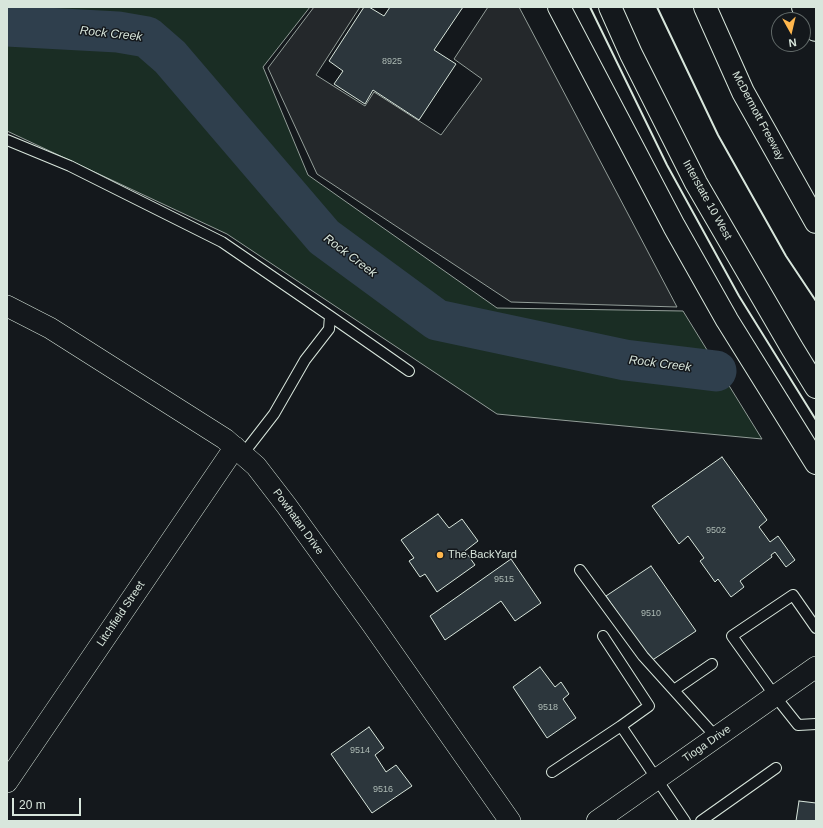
<!DOCTYPE html>
<html>
<head>
<meta charset="utf-8">
<style>
	body { margin:0 }
	#map { position:relative; width:823px; height:828px; overflow:hidden; background:#14181c; font-family:Helvetica,sans-serif }
	canvas { display:block }
	.frame { position:absolute; inset:0; border:8px solid #d8e6dc; pointer-events:none }
	.north { position:absolute; left:771px; top:12px; width:40px; height:40px; box-sizing:border-box; background:#14181c; border:1px solid #626a69; border-radius:50%; rotate:172deg; font-size:11px; font-weight:700; line-height:16px; text-align:center; color:#d8e6dc }
	.north::after { content:''; display:block; margin:auto; width:14px; height:18px; background:#ffb74d; clip-path:polygon(50% 0,100% 100%,50% 72%,0 100%) }
	.scale { position:absolute; left:12px; top:798px; width:69px; height:18px; box-sizing:border-box; border:2px solid #d8e6dc; border-top:0; padding-left:5px; font-size:12px; line-height:14px; white-space:nowrap; color:#d8e6dc; -webkit-text-stroke:3px #14181c; paint-order:stroke }
</style>
</head>
<body>
<div id="map">
<canvas width="823" height="828"></canvas>
<div class="frame"></div>
<div class="north">N</div>
<div class="scale">20 m</div>
</div>
<script>
const ctx = document.querySelector('canvas').getContext('2d');
ctx.lineJoin = 'round';
function fillPath(path, color) { ctx.fillStyle = color; ctx.fill(path, 'evenodd'); }
const shape = rows => new Path2D(rows.map(r => 'M' + r).join(''));
function strokePath(path, color, width, dash) { ctx.strokeStyle = color; ctx.lineWidth = width; ctx.lineCap = dash ? 'butt' : 'round'; ctx.setLineDash(dash || []); ctx.stroke(path); }
function write(font, color, halo, rows, align = 'center') {
  ctx.font = font + ' Helvetica,sans-serif'; ctx.lineWidth = 3; ctx.setLineDash([]); ctx.textBaseline = 'middle'; ctx.strokeStyle = halo; ctx.fillStyle = color; for (const [text, x, y, turn = 0] of rows) {
    ctx.save(); ctx.translate(x, y); ctx.rotate((+turn || 0) * Math.PI / 180); ctx.textAlign = isNaN(turn) ? turn : align; if (halo) ctx.strokeText(text, 0, 0); ctx.fillText(text, 0, 0); ctx.restore();
  }
}
const green = shape([
	[7,7,310,7,263,67,308,175,497,308,683,311,762,439,497,414,227,234,7,131,7,7]
]);
const parking = shape([
	[314,7,360,7,316,75,365,106,374,92,441,135,482,79,454,59,488,7,519,7,677,307,511,302,317,174,268,68,314,7]
]);
const river = shape([
	[7,26,118,32,147,37,170,57,324,237,437,320,625,360,716,371]
]);
const building = shape([
	[364,7,369,7,384,16,390,7,463,7,434,50,456,64,419,120,373,90,365,104,334,84,343,71,329,61,364,7],
	[722,457,767,520,759,527,770,542,778,536,795,560,786,567,775,552,771,555,772,557,740,581,744,587,731,597,718,579,715,582,700,561,704,558,688,536,679,544,652,506,722,457],
	[438,514,449,528,462,519,478,541,465,551,475,565,437,592,425,574,420,577,409,561,414,558,401,540,438,514],
	[511,559,541,603,515,621,501,601,445,640,430,616,511,559],
	[651,566,696,631,651,661,606,596,651,566],
	[540,667,555,687,561,682,569,694,563,699,576,718,547,738,513,687,540,667],
	[369,727,384,748,375,755,386,772,396,765,412,786,372,813,331,754,369,727],
	[799,801,816,803,816,821,796,821,799,801]
]);
const service = shape([
	[7,140,70,166,222,242,330,316,329,329,305,360,274,414,243,454],
	[330,316,409,371],
	[580,570,643,656,716,737],
	[816,628,793,595,732,636,775,696,798,725,816,724],
	[603,636,649,706,621,726,685,821],
	[674,690,712,664],
	[552,772,621,726],
	[701,821,776,768]
]);
const minor = shape([
	[7,306,50,328,225,439,256,466,286,505,372,624,510,821],
	[7,782,235,447],
	[597,821,816,667]
]);
const secondary = shape([
	[559,7,674,226,727,320,816,463],
	[610,7,631,54,696,183,792,348,816,387]
]);
const motorway = shape([
	[705,7,743,92,816,222],
	[803,7,816,30]
]);
const wall = shape([
	[590,7,667,165,739,296,816,420],
	[657,7,718,135,786,256,816,301]
]);
const markers = [
	[440,555,4,"#ffb74d"]
];
const numberNames = [
	["8925",392,62],
	["9502",716,531],
	["9515",504,580],
	["9510",651,614],
	["9518",548,708],
	["9514",360,751],
	["9516",383,790]
];
const streetNames = [
	["McDermott Freeway",758,116,62],
	["Interstate 10 West",707,200,61],
	["Powhatan Drive",298,522,54],
	["Litchfield Street",121,614,-56],
	["Tioga Drive",707,744,-35]
];
const poiNames = [
	["The BackYard",448,555]
];
const waterNames = [
	["Rock Creek",111,34,6],
	["Rock Creek",350,256,37],
	["Rock Creek",660,364,7]
];
fillPath(green, '#1a2d24');
strokePath(green, '#939e99', 1);
fillPath(parking, '#24282b');
strokePath(parking, '#939e99', 1);
strokePath(river, '#2f3f4d', 41);
fillPath(building, '#2c363c');
strokePath(building, '#d8e6dc', 1);
strokePath(service, '#d8e6dc', 12);
strokePath(minor, '#d8e6dc', 22);
strokePath(secondary, '#d8e6dc', 24);
strokePath(motorway, '#d8e6dc', 24);
strokePath(service, '#14181c', 10);
strokePath(minor, '#14181c', 21);
strokePath(secondary, '#14181c', 22);
strokePath(motorway, '#14181c', 22);
strokePath(wall, '#d8e6dc', 2);
for (const [x, y, r, color] of markers) { const dot = new Path2D(); dot.arc(x, y, r, 0, 2 * Math.PI); ctx.fillStyle = color; ctx.fill(dot); strokePath(dot, '#14181c', 1.5); }
write('9px', '#adbab4', null, numberNames);
write('11px', '#d8e6dc', '#14181c', streetNames);
write('11px', '#d8e6dc', '#14181c', poiNames, 'left');
write('italic 12px', '#d8e6dc', '#14181c', waterNames);
</script>
</body>
</html>
